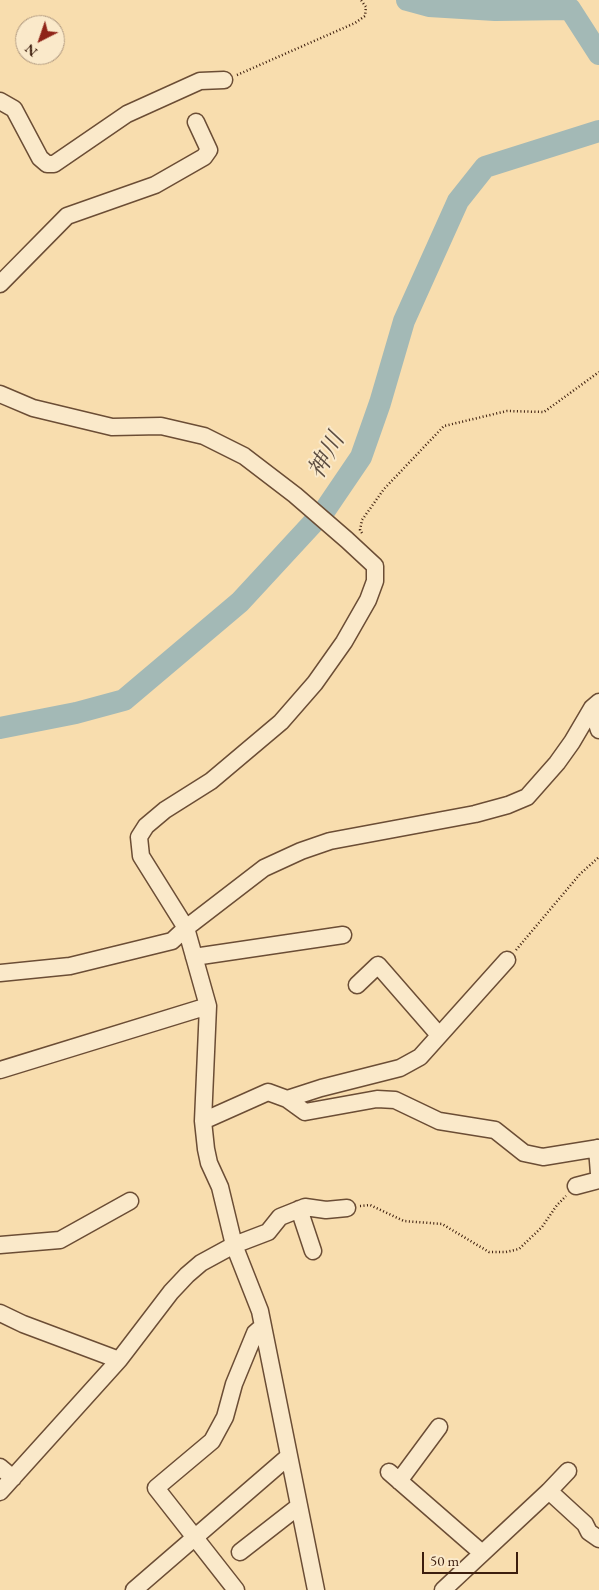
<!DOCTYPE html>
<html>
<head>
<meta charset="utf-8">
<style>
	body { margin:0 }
	#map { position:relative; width:599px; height:1590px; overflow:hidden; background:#f8ddae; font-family:"EB Garamond",serif }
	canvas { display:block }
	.north { position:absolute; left:15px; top:15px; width:50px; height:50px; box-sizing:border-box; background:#fae9ca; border:1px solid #ae977e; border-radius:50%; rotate:221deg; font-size:14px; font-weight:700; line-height:20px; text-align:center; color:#3c1d0d }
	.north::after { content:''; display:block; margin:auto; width:18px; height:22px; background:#8f2418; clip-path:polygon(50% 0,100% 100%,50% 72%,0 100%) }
	.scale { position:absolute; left:422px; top:1552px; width:96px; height:22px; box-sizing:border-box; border:2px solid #3c1d0d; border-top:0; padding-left:6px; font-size:15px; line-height:18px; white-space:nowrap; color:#3c1d0d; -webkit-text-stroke:4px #fae9ca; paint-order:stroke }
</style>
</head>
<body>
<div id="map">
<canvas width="599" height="1590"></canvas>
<div class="north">N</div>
<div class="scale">50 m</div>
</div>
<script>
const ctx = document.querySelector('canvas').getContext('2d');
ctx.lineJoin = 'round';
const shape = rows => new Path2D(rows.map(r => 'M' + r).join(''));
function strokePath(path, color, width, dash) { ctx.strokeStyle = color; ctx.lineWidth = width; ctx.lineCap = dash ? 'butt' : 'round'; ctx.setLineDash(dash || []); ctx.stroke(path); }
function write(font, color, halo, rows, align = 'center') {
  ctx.font = font + ' "EB Garamond","Noto Serif JP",serif'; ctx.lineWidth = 4; ctx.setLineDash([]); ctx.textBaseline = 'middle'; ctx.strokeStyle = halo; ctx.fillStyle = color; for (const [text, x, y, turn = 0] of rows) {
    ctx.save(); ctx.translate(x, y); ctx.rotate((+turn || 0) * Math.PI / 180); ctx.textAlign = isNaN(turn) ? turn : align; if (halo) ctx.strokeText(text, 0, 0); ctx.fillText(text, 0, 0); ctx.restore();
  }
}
const river = shape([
	[407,0,429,6,495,10,570,9,599,54],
	[0,728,76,713,124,700,240,602,325,510,361,457,380,403,404,321,458,201,485,167,599,131]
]);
const path = shape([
	[237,75,355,23,365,16,366,7,361,0],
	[362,533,360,530,362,520,384,489,444,426,507,411,544,412,599,372],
	[516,950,580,874,599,857],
	[360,1206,370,1205,404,1221,442,1224,489,1252,506,1252,519,1249,542,1227,557,1205,566,1196]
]);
const minor = shape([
	[0,101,14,109,40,158,47,164,54,164,127,114,200,81,224,80],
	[0,284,67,216,155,185,204,157,209,150,196,122],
	[0,394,33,408,112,427,161,426,204,436,244,456,295,495,347,540,375,566,375,581,368,600,344,642,315,683,281,722,211,781,165,810,146,826,139,837,141,856,186,928,208,1006,203,1121,206,1149,209,1163,220,1187,234,1245,260,1311,316,1590],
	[592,708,599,730],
	[194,957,343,935],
	[0,973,70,966,172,941,186,928,264,868,301,851,330,841,475,814,508,805,527,797,557,763,572,742,592,708,599,702],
	[357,985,378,965,439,1035],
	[0,1070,208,1006],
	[287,1099,321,1088,400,1068,420,1057,507,960],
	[203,1121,268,1092,287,1099,305,1112,377,1099,395,1100,439,1121,495,1130,524,1153,543,1157,599,1148],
	[597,1148,599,1174],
	[576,1186,599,1180],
	[299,1209,313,1251],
	[0,1245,60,1240,130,1201],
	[0,1313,23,1324,119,1360],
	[0,1467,13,1478],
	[389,1472,482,1553],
	[399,1481,439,1427],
	[549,1491,585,1524,589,1532,599,1539],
	[0,1492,119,1360,171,1292,187,1275,201,1263,234,1245,268,1232,280,1217,305,1207,326,1210,347,1208],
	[240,1552,299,1506],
	[134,1590,289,1456],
	[236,1590,156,1488,212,1441,225,1417,234,1384,255,1333,263,1326],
	[443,1590,549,1491,568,1471]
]);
const waterNames = [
	["神川",327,456,-61]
];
strokePath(river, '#a3b9b6', 22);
strokePath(minor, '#6b4d35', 19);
strokePath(path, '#3c1d0d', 2.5, [1, 2.5]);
strokePath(minor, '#fae9ca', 16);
write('italic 24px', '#5b4c40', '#fae9ca', waterNames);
</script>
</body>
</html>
